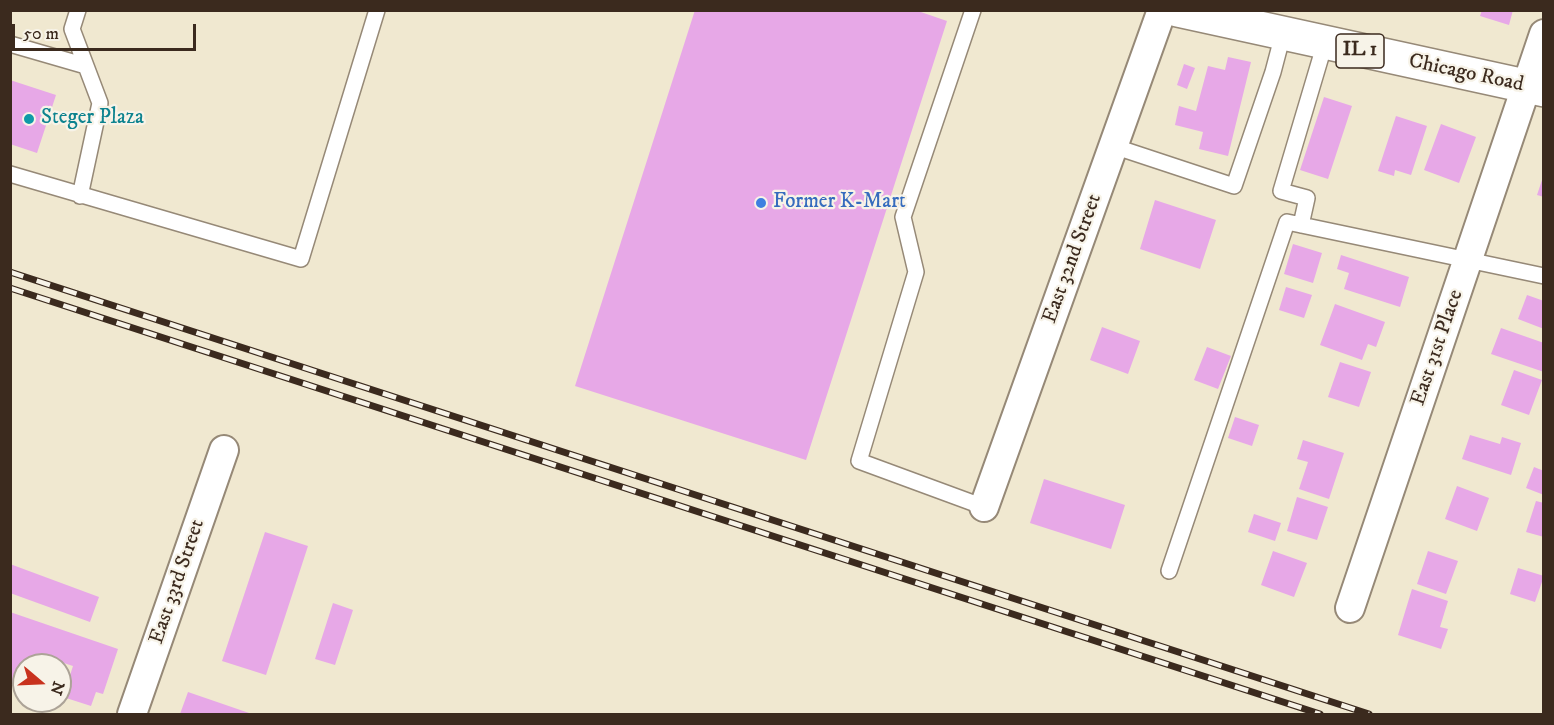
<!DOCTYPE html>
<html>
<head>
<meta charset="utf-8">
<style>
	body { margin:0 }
	#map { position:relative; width:1554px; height:725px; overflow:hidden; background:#f0e8d0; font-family:"IM FELL DW Pica",serif }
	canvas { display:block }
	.frame { position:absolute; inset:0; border:12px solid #3b2a1e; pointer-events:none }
	.north { position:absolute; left:12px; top:653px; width:60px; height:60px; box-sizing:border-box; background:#f7f3e8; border:2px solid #aca397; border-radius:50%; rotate:109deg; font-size:16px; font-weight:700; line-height:24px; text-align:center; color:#3b2a1e }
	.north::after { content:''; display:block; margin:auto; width:21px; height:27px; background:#c8321e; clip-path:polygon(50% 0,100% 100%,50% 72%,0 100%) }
	.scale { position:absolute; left:12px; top:24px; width:184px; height:27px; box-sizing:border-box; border:3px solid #3b2a1e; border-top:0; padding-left:8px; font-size:18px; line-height:21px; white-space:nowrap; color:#3b2a1e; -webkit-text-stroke:4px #f7f3e8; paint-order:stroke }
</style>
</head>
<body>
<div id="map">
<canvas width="1554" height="725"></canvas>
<div class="frame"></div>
<div class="north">N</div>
<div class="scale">50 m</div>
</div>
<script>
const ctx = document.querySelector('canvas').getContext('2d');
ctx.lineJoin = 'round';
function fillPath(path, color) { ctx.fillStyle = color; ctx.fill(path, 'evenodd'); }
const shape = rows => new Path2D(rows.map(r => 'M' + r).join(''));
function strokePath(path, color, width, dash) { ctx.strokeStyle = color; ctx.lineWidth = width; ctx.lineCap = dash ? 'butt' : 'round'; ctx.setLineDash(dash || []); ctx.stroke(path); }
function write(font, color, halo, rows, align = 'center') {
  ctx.font = font + ' "IM FELL DW Pica",serif'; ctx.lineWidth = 4.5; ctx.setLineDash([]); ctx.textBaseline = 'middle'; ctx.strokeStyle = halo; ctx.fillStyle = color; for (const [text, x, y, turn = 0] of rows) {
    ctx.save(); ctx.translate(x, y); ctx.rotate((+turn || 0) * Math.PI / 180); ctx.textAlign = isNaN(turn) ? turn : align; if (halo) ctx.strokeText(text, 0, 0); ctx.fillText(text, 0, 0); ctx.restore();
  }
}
const building = shape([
	[695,10,915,10,947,21,806,460,575,386],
	[1482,10,1513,10,1509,25,1480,16],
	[1228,57,1251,62,1228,156,1199,149,1203,132,1175,125,1179,106,1196,111,1208,66,1225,70],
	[1184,64,1195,68,1187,89,1177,85],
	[10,80,56,95,37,153,10,144],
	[1324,97,1352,106,1328,179,1300,170],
	[1396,116,1427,126,1411,175,1395,170,1394,176,1378,171],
	[1441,124,1476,137,1459,183,1424,170],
	[1543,177,1544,177,1544,197,1537,195],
	[1155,200,1216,220,1200,269,1140,249],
	[1293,244,1322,253,1313,283,1284,274],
	[1341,255,1409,277,1400,307,1344,289,1349,273,1337,269],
	[1286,287,1312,295,1304,318,1279,310],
	[1527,295,1544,301,1544,329,1518,319],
	[1335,304,1385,322,1376,347,1368,344,1362,360,1320,345],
	[1102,327,1140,341,1128,374,1090,360],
	[1501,328,1544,343,1544,372,1491,354],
	[1207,347,1231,356,1218,389,1194,380],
	[1340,362,1371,372,1359,407,1328,397],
	[1514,370,1542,380,1529,415,1501,405],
	[1235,417,1259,425,1252,446,1228,438],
	[1470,435,1500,444,1502,437,1521,443,1511,475,1462,459],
	[1303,440,1344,453,1329,499,1299,489,1308,462,1297,459],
	[1534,467,1544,471,1544,495,1526,488],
	[1044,479,1125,505,1111,549,1030,523],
	[1457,486,1489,498,1477,531,1445,519],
	[1297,497,1328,507,1317,540,1287,531],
	[1536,501,1544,503,1544,537,1526,532],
	[1254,514,1281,523,1275,541,1248,532],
	[265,532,308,546,266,675,222,661],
	[1273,551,1307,563,1294,597,1261,585],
	[1428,551,1458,561,1446,594,1417,584],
	[10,564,99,597,90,622,10,593],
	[1518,568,1544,576,1535,602,1510,594],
	[1412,589,1448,601,1440,627,1448,629,1441,649,1398,635],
	[333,603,353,610,335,665,315,659],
	[10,612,118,649,103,694,96,692,91,706,63,697,73,666,48,658,46,665,24,665,24,690,10,685],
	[188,692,252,714,180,714]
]);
const service = shape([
	[78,10,72,29,100,103,80,196],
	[973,10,903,217,916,272,859,461,984,507],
	[10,44,86,66],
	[1113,146,1234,186,1273,72,1283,34],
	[10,174,301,259,377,10],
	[1301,225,1307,198,1281,191,1325,43],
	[1169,571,1287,222,1544,276]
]);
const minor = shape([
	[984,507,1162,10],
	[1350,608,1544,34],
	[132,714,224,450]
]);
const primary = shape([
	[1177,10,1544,90]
]);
const rail = shape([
	[10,272,1369,714],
	[10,288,1320,714]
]);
const markers = [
	[29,119,6,"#0f9aa8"],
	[761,203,6,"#3f7fe0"]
];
const shields = [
	[1360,51,48]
];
const shieldNames = [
	["IL 1",1360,51]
];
const streetNames = [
	["Chicago Road",1466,74,12],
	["East 32nd Street",1073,259,-70],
	["East 31st Place",1438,348,-71],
	["East 33rd Street",178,582,-71]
];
const cultureNames = [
	["Steger Plaza",41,119]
];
const shopNames = [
	["Former K-Mart",773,203]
];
fillPath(building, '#e7a8e7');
strokePath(service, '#968977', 18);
strokePath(minor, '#968977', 32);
strokePath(primary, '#968977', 36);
strokePath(service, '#fff', 15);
strokePath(minor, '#fff', 28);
strokePath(primary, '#fff', 33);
strokePath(rail, '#3b2a1e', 7);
strokePath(rail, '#f7f3e8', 4.5, [14]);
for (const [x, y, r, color] of markers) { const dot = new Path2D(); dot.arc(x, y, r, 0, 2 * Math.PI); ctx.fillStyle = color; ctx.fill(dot); strokePath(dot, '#f7f3e8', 2); }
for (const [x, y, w] of shields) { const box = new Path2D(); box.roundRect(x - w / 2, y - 17, w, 34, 4.5); ctx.fillStyle = '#f7f3e8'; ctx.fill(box); strokePath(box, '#3b2a1e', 1.5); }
write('bold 20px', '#3b2a1e', null, shieldNames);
write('21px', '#3b2a1e', '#f7f3e8', streetNames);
write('21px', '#0d838f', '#f7f3e8', cultureNames, 'left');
write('21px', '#366cbe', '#f7f3e8', shopNames, 'left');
</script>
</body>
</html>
